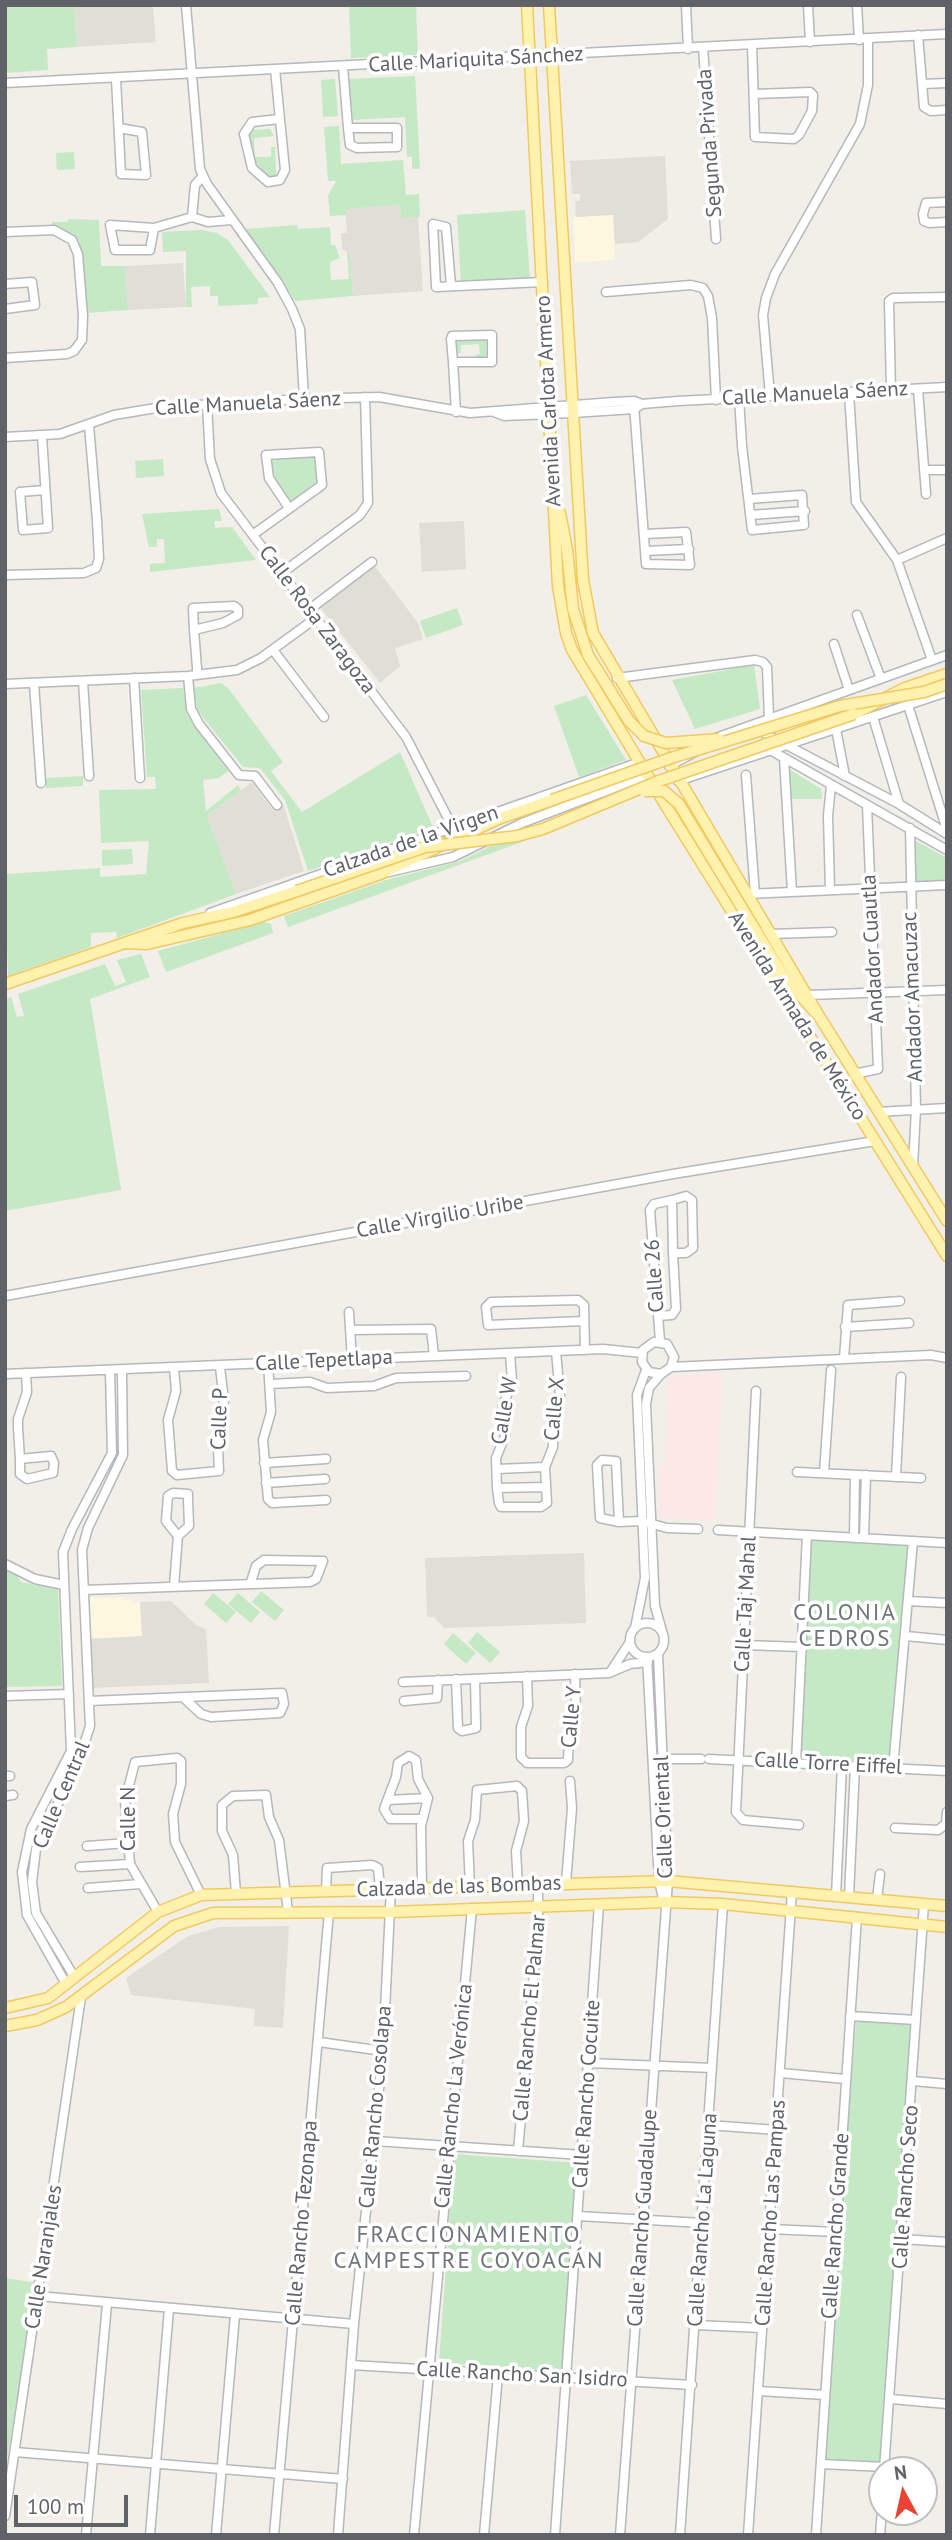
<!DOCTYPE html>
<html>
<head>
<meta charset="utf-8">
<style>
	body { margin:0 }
	#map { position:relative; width:952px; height:2540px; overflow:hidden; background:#f1efe8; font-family:"PT Sans",sans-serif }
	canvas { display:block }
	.frame { position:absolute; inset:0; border:7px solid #5f6368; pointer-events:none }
	.north { position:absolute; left:868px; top:2456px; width:70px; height:70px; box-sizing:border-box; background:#fff; border:2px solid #bfc1c3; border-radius:50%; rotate:352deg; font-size:19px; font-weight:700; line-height:28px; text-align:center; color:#5f6368 }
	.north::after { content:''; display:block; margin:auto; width:24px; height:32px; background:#ea4335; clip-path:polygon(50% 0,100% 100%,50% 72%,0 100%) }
	.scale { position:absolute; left:14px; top:2495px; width:114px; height:32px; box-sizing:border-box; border:4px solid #5f6368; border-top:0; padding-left:9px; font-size:21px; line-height:24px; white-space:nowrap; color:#5f6368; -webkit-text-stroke:5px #fff; paint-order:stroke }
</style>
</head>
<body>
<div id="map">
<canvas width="952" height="2540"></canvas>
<div class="frame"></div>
<div class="north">N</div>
<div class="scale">100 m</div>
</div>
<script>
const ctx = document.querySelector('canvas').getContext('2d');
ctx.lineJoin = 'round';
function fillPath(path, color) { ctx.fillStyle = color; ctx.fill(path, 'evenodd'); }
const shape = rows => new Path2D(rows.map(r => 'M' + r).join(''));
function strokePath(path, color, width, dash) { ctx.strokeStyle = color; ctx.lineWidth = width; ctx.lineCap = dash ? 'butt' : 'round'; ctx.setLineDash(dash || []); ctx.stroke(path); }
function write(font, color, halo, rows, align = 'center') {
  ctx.font = font + ' "PT Sans",sans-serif'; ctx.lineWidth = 7; ctx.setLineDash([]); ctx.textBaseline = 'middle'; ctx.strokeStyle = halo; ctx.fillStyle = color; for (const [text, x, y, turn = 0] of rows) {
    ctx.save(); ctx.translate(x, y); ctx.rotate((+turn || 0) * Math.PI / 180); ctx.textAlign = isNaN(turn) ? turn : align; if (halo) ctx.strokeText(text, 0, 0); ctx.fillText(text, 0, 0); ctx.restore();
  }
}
const commercial = shape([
	[613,215,615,260,575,262,573,217],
	[124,1597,124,1600,133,1599,133,1603,140,1602,142,1636,89,1639,87,1598]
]);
const education = shape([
	[74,5,164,5,164,6,153,7,156,42,77,47],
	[665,156,668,219,638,242,615,244,613,215,576,217,575,201,580,201,580,194,572,194,570,161],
	[400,205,401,218,418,217,423,291,353,296,350,254,342,249,341,233,347,233,345,209],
	[183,263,186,307,128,310,125,266],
	[464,521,466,569,422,572,419,523],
	[374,565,418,623,423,639,395,648,400,666,380,683,319,606],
	[252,782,273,810,283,803,304,871,236,894,207,816],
	[584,1553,586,1623,444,1628,434,1617,427,1617,425,1558],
	[171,1601,196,1625,206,1629,209,1683,92,1688,89,1639,142,1636,140,1602],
	[289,1926,283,2028,254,2026,255,2009,131,1995,126,1978,188,1936,219,1927]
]);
const medical = shape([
	[722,1372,715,1521,658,1518,658,1467,665,1467,668,1377]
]);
const green = shape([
	[5,5,74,5,77,47,47,49,48,70,5,73],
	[349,5,416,5,418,55,351,58],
	[415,76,420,169,412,169,412,157,407,157,405,117,353,120,349,79],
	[335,79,338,116,323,117,321,80],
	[339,126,341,164,403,160,406,195,419,194,420,217,401,218,400,205,346,209,346,215,330,216,328,195,336,181,328,181,324,127],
	[270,129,274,136,254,138,255,157,271,157,271,147,275,147,276,176,270,179,253,160,248,133,251,130],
	[74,152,75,169,57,170,56,153],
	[525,210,530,280,461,284,457,215],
	[69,219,99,220,101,266,125,266,128,310,86,313,81,247,71,234,53,229,52,222,67,222],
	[297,225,298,229,330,227,331,245,335,245,340,258,330,262,331,280,349,279,347,252,350,254,353,296,295,301,245,229],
	[201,230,217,233,228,240,270,297,258,298,258,304,218,306,218,296,210,296,210,286,191,287,192,307,186,307,186,251,163,252,162,232],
	[486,339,486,359,476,360,476,355,480,354,479,344,461,345,461,353,456,353,456,341],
	[311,456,316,460,319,480,290,502,275,481,270,461],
	[163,459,164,476,136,478,135,461],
	[219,509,222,521,214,521,215,528,232,527,256,560,150,572,150,564,165,563,164,539,157,539,157,547,149,547,142,514],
	[457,608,463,625,426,638,420,621],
	[754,665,760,709,695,729,672,680],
	[221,683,228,688,283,762,271,771,302,812,400,752,433,827,308,871,285,800,260,768,243,767,197,710,194,688],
	[183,688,187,715,228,771,219,778,203,780,206,811,238,785,241,790,207,816,236,894,117,938,116,932,91,933,91,947,8,976,5,874,100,868,100,877,146,874,149,841,101,843,99,790,156,789,155,777,147,777,141,690],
	[586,695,626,760,579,777,554,706],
	[787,768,821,789,822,799,790,799],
	[83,776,83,786,46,788,46,778],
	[570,813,574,823,288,927,284,916,386,880,461,861,522,830],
	[912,839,947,858,947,882,913,885],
	[132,849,133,864,102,866,102,850],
	[264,922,271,924,273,933,166,972,158,951],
	[141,954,150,977,90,999,121,1190,5,1211,5,1000,11,997,17,1017,24,1016,18,994,105,964,115,986,126,982,117,960],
	[811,1539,910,1541,895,1764,800,1756],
	[12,1567,21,1582,58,1589,62,1686,5,1687,5,1568],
	[261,1591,284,1610,275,1621,252,1602],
	[213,1593,236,1612,226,1623,204,1604],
	[238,1593,260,1612,251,1623,228,1604],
	[477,1632,500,1652,490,1663,468,1643],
	[453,1633,476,1653,466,1664,444,1644],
	[857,2014,914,2018,884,2466,825,2459,838,2233],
	[454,2154,579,2163,562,2372,439,2363],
	[5,2278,37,2283,5,2470]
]);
const minor = shape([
	[186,5,200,169,207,184,278,283,292,309,300,329,304,399],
	[686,5,688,49],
	[808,5,810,42],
	[857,5,859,40],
	[918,35,924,107,931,111,947,110],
	[752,45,755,137,794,139,799,135,812,111,813,95,810,92,754,94],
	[703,47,716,239],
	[343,66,348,128,350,145,357,148,397,147,397,128,348,128],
	[275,69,285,170,280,180,268,182,252,168,244,134,252,122,279,119],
	[116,79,121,174,146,175,142,132,119,128],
	[5,83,947,34],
	[923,84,947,83],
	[947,202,926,203,923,214,924,221,929,223,947,222],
	[192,217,195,185,203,176],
	[154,228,150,250,115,250,110,225,154,228,192,217,208,222,231,220],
	[5,232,54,230,72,240,78,254,83,316,82,340,74,351,67,354,5,358],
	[5,284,32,282,35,305,5,309],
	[451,285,446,227,433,224,436,287,543,282],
	[606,292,691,285,703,288,708,296,712,318,716,400],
	[453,362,492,362,492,335,452,336,451,339,453,362,456,412],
	[918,389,926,494],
	[891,391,889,301,893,298,947,297],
	[849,393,856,502,897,560,932,660],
	[770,396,763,315,766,298,775,274,860,124,868,85,868,40],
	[739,398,742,446,752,530,804,525,802,495,749,499],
	[207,405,210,459,221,493,406,737,453,828],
	[634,405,646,564,690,565,686,532,645,534],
	[494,412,504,416,573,413,634,409,642,404,678,401,947,387],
	[42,436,48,528,23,530,20,492,45,490],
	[5,437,60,434,114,415,162,407,304,399,379,397,470,413,614,402,634,401,642,404],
	[924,470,947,470],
	[750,515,805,511],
	[254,534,322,485,319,452,266,455,269,478,289,508],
	[645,551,689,549],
	[897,560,947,538],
	[282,573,360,515,368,503,365,397],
	[5,575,84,573,96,568,99,559,97,520,89,425],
	[310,609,372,562],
	[857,615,881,679],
	[194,630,223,623,238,615,238,609,234,606,193,608,194,630,197,668,197,675],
	[834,644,849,690],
	[273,650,324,717],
	[188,676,191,709,199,724,239,775,255,776,277,805],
	[134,678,140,778],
	[617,678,755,660,763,662,767,667,769,718],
	[83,681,89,776],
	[34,683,41,783],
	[5,684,188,676,237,670,261,658,316,618],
	[908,705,947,830],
	[873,717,899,804],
	[756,729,899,804,947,834],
	[836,729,845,776],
	[713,739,947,655],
	[772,751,947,850],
	[784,758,792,892],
	[669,766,697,751],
	[746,775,755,894],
	[678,781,947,692],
	[910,828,916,1109,913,1166],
	[389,872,453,857,522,823,648,775],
	[830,890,828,816,831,785],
	[747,894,947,885],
	[210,913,640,762],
	[771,934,832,932],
	[809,995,947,990],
	[854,1074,878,1069,867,805],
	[878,1112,947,1108],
	[5,1296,673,1174,875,1141],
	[349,1312,352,1360],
	[658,1316,672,1315,676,1309,673,1253,672,1200,686,1196,692,1200,693,1248,686,1253,673,1253],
	[583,1321,488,1325,486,1307,491,1302,578,1300,584,1305,585,1350],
	[845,1327,909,1323],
	[351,1330,431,1329,434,1356],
	[660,1341,650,1210,654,1204,672,1200],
	[844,1358,848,1305,900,1301],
	[268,1363,271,1412,263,1440,268,1499,272,1503,326,1500],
	[671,1367,931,1355,947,1358],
	[174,1368,176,1391,168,1420,172,1471,177,1475,219,1471,217,1425,224,1401,220,1367],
	[5,1374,603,1349,642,1353],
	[661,1374,649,1372,642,1362,643,1350,654,1342,667,1344,674,1357,671,1367,661,1374,649,1388,646,1404,655,1606,662,1631],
	[270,1384,310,1382,327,1388,374,1386,396,1378,466,1376],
	[756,1391,736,1812,743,1820,799,1825],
	[20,1459,51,1456,54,1463,53,1473,27,1479,20,1474,20,1459,18,1427,18,1419,27,1392,26,1373],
	[264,1463,326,1459],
	[497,1469,545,1467],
	[797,1472,921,1478],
	[824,1473,831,1370],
	[896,1477,901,1377],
	[266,1483,325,1479],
	[546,1487,497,1488,499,1503,501,1507,541,1507,547,1503,545,1467,553,1447,553,1414,560,1397,556,1351],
	[497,1488,496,1458,505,1436,503,1406,512,1381,510,1353],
	[619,1522,616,1461,602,1460,597,1465,600,1518,619,1522,641,1521,667,1528,698,1529],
	[718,1530,947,1543],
	[854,1538,855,1475],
	[864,1538,866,1475],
	[5,1564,35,1579,64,1585],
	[174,1586,178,1536,166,1521,168,1496,173,1493,188,1494,188,1498,189,1526,178,1536],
	[84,1590,310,1582,316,1579,323,1561,264,1560,256,1566,251,1582],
	[908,1601,947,1603],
	'630 1640a17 17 0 1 1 34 0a17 17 0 1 1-34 0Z',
	[635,1628,645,1578,637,1395,646,1370],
	[906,1636,947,1640],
	[744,1645,803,1647],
	[647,1657,659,1881,663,1898],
	[611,1671,630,1642],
	[527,1676,528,1706,521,1727,521,1757,527,1763,564,1763,568,1760,569,1740,576,1714,575,1674],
	[456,1679,458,1728,462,1731,476,1728,475,1679],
	[403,1682,609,1673,630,1664,648,1662],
	[5,1696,69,1694],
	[89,1701,282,1693,284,1704,280,1713,211,1717,201,1714,184,1698],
	[404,1701,437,1698,438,1680],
	[663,1759,701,1759],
	[709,1759,947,1771],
	[796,1763,807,1535],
	[893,1768,913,1541],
	[5,1776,10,1776],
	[5,1796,13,1795],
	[388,1800,428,1798],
	[421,1819,390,1819,384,1809,396,1777,398,1763,409,1756,416,1760,418,1779,428,1798,421,1826,422,1887],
	[895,1828,938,1830,946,1824,947,1812],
	[87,1846,127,1843],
	[80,1867,130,1864],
	[566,1883,572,1808,570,1781],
	[470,1887,468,1841,475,1820,477,1790,517,1786,522,1791,524,1821,516,1851,518,1885],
	[88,1888,140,1884],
	[326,1891,327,1868,372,1865,378,1868,380,1888],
	[236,1893,233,1855,222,1831,222,1805,233,1796,266,1795,269,1817,279,1840,288,1912],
	[836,1896,842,1765],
	[849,1897,855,1766],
	[877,1899,880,1874],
	[158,1912,130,1864,125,1801,135,1762,177,1758,181,1761,181,1784,173,1814,175,1842,201,1895],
	[75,1978,36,1913,32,1882,36,1849,79,1760,90,1726,82,1550,88,1528,123,1455,122,1371],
	[66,1984,27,1915,22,1872,31,1829,71,1751,63,1552,72,1529,112,1453,110,1371],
	[850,2016,916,2020],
	[319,2042,383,2051],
	[589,2063,712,2068],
	[781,2073,845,2079],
	[913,2081,947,2084],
	[708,2125,777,2130],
	[375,2141,582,2155],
	[518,2151,538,1926,538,1884],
	[578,2216,702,2223],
	[770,2229,836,2232],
	[902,2239,947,2242],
	[38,2296,354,2324],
	[696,2325,762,2328],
	[351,2365,692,2385],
	[759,2391,825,2395],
	[891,2399,947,2404],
	[15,2452,343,2479],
	[821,2464,885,2467],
	[884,2470,924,1904],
	[5,2516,81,1997],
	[86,2535,107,2304],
	[150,2535,169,2309],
	[216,2535,235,2315],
	[274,2535,329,1912],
	[338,2535,354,2324,383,2051,391,1888],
	[414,2535,472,1908],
	[484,2535,498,2375],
	[555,2535,599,1904],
	[620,2535,668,1881,658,1654],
	[680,2535,723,1904],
	[748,2535,792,1891],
	[816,2535,857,1917],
	[880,2535,882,2509]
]);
const major = shape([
	[527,5,558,586,566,633,572,650,666,806,947,1256],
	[549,5,583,580,593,633,819,1016,947,1221],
	[560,513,567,550,573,609,588,655],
	[854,714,905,688,947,674],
	[756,931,786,980,816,1013],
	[126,943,147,944,250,920,380,874,498,819,552,800],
	[5,984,183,923,233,912,297,891],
	[5,2008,48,1998,158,1912,201,1895,668,1881,947,1906],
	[5,2026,37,2020,66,2007,174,1926,213,1913,392,1912,665,1902,723,1904,947,1927]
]);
const majorBridge = shape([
	[588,655,629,721,644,736,666,743,719,739],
	[644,791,664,791,679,804,756,931],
	[552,800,671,758,840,706,924,692,947,684],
	[297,891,425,847,517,836,543,829,656,782,854,714]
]);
const streetNames = [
	["Calle Mariquita Sánchez",476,60,-3],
	["Segunda Privada",710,143,-94],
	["Calle Manuela Sáenz",815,394,-3],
	["Avenida Carlota Armero",549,401,-93],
	["Calle Manuela Sáenz",248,404,-3],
	["Calle Rosa Zaragoza",317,620,53],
	["Calzada de la Virgen",411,842,-19],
	["Andador Cuautla",873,949,-93],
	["Andador Amacuzac",913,997,-92],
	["Avenida Armada de México",797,1016,58],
	["Calle Virgilio Uribe",440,1217,-10],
	["Calle 26",655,1276,-94],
	["Calle Tepetlapa",324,1361,-3],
	["Calle X",555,1409,-85],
	["Calle W",505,1411,-80],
	["Calle P",220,1419,-88],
	["Calle Taj Mahal",746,1604,-87],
	["Calle Y",572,1717,-85],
	["Calle Torre Eiffel",828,1764,3],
	["Calle Central",62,1795,-67],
	["Calle Oriental",664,1817,-92],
	["Calle N",129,1819,-90],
	["Calzada de las Bombas",459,1887,-2],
	["Calle Rancho El Palmar",530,2018,-85],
	["Calle Rancho Cocuite",587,2094,-86],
	["Calle Rancho La Verónica",454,2096,-84],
	["Calle Rancho Cosolapa",376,2107,-85],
	["Calle Rancho Seco",906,2187,-86],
	["Calle Rancho Las Pampas",771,2213,-86],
	["Calle Rancho Guadalupe",643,2218,-86],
	["Calle Rancho La Laguna",703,2220,-86],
	["Calle Rancho Tezonapa",302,2223,-85],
	["Calle Rancho Grande",836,2226,-86],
	["Calle Naranjales",44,2257,-81],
	["Calle Rancho San Isidro",522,2375,3]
];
const neighbourhoodNames = [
	["COLONIA",845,1613],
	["CEDROS",845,1639],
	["FRACCIONAMIENTO",469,2235],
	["CAMPESTRE COYOACÁN",469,2261]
];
fillPath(commercial, '#fef7e0');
fillPath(education, '#e1ded6');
fillPath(medical, '#fce8e6');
fillPath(green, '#c5e8c5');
strokePath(minor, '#b5b8bc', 11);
strokePath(major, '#f2c960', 13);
strokePath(minor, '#fff', 8);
strokePath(major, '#fff2af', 10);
strokePath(majorBridge, '#f2c960', 13, []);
strokePath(majorBridge, '#fff2af', 10);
write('21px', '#5f6368', '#fff', streetNames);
ctx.letterSpacing = '2px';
write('23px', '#70757a', '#fff', neighbourhoodNames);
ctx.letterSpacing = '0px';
</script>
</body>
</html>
